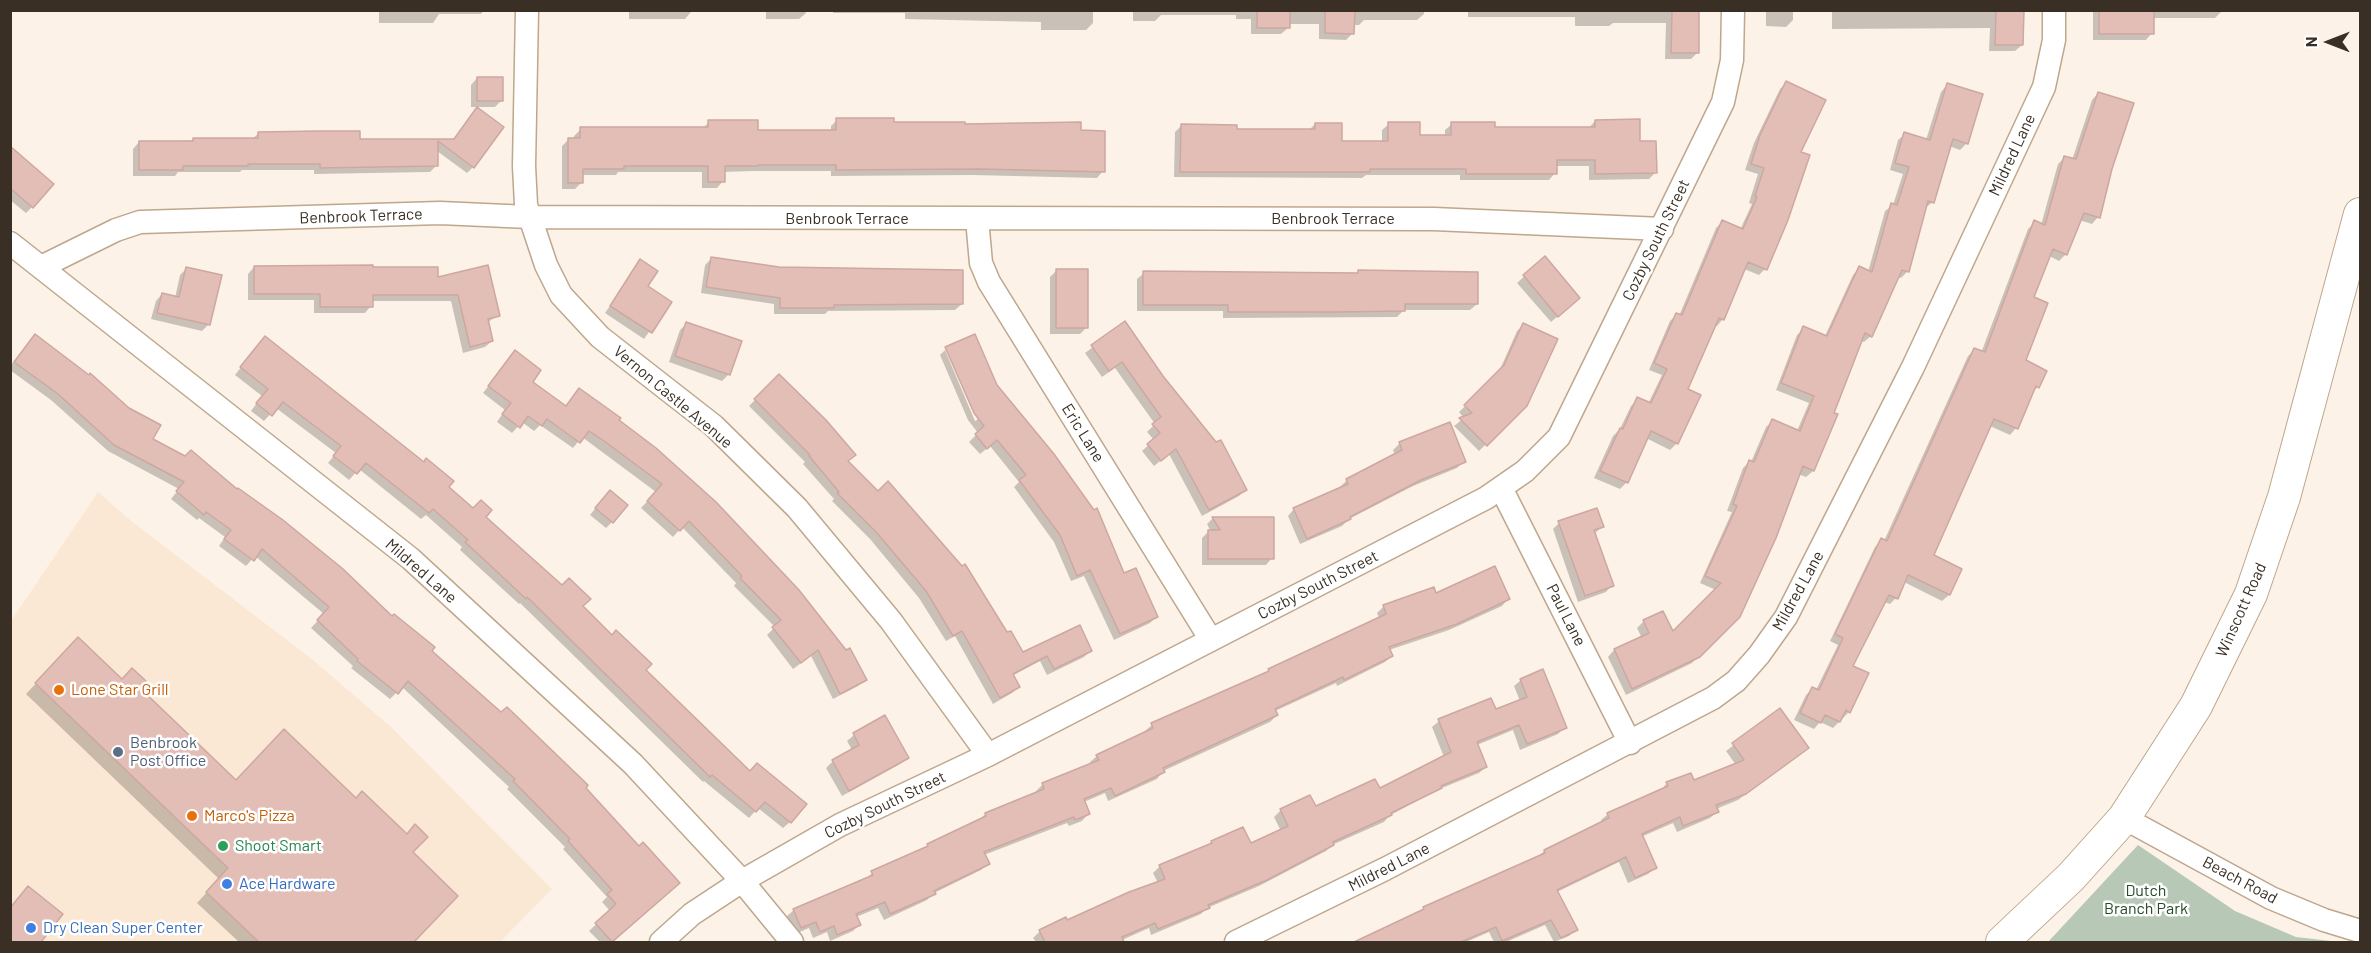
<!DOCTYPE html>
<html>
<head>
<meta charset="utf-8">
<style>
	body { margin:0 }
	#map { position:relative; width:2371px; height:953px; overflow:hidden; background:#fcf2e7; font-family:Barlow,sans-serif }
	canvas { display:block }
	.frame { position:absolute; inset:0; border:12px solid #392f24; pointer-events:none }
	.north { position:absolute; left:2299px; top:12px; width:60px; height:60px; -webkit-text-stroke:4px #fff; paint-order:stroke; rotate:270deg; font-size:16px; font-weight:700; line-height:24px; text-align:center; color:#392f24 }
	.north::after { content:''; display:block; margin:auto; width:21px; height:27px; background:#392f24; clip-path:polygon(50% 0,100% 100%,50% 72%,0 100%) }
</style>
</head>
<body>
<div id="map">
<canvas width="2371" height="953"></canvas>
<div class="frame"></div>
<div class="north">N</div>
</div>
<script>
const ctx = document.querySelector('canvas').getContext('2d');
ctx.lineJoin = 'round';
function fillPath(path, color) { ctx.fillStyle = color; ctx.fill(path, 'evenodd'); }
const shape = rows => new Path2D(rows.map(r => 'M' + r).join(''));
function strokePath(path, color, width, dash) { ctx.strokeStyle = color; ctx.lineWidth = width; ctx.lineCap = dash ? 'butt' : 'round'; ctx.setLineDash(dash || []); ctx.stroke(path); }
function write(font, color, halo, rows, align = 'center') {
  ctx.font = font + ' Barlow,sans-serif'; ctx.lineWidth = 5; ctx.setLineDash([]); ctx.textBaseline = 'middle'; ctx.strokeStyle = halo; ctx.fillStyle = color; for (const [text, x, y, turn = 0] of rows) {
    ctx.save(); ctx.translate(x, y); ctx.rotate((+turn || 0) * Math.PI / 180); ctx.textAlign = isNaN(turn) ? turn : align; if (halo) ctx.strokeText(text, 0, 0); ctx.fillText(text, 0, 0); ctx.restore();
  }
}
const built = shape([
	[98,492,130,520,313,660,391,727,552,889,500,942,11,942,11,621]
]);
const green = shape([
	[2138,845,2235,911,2296,937,2340,942,2048,942]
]);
const shadow = shape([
	[379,10,484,10,481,14,439,14,433,23,379,23],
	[594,10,691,10,691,12,685,19,629,19,629,12],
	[766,10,806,10,806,13,799,19,766,19],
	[833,10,1093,10,1093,23,1086,30,1041,30,1041,22,905,19,905,13,833,13],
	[1133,10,1424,10,1424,14,1417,20,1364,20,1359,25,1353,25,1353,33,1346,40,1319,39,1319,24,1288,24,1288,28,1281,34,1251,34,1251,19,1236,19,1236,15,1161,15,1155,21,1133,21],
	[1468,10,1698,10,1697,53,1691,59,1665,59,1666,23,1613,23,1609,26,1575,26,1575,17,1468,17],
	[1766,10,1793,10,1793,20,1786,27,1766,26],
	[1832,10,2023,10,2022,45,2015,51,1989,51,1990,28,1832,29],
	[2093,10,2222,10,2222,11,2215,18,2152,18,2152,33,2146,40,2093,40],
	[477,78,502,100,495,107,471,107,471,85],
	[1786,83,1765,269,1759,275,1744,269,1723,319,1717,326,1714,325,1686,390,1677,443,1670,450,1646,438,1626,483,1620,489,1594,478,1613,436,1620,429,1631,406,1638,399,1648,404,1662,375,1649,370,1670,321,1676,315,1679,316,1716,228,1722,222,1740,230,1752,204,1749,203,1758,174,1745,170,1754,143,1780,89],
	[1947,85,1967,143,1960,150,1949,146,1933,202,1925,208,1908,271,1901,278,1898,277,1871,336,1864,342,1861,341,1832,414,1836,415,1813,471,1806,477,1798,474,1739,616,1692,663,1626,695,1608,657,1614,650,1642,638,1637,628,1644,621,1662,613,1672,634,1716,590,1700,583,1732,512,1727,511,1743,468,1749,462,1751,462,1766,427,1773,421,1797,431,1809,403,1776,390,1797,335,1804,328,1825,336,1853,275,1860,268,1868,272,1885,211,1893,205,1903,174,1890,170,1898,140,1905,134,1926,140,1941,92],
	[2098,93,2110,169,2098,217,2092,224,2079,220,2066,254,2059,261,2049,256,2032,298,2024,361,2038,387,2032,392,2016,428,2010,435,1990,426,1932,556,1960,570,1949,595,1942,601,1904,582,1896,598,1890,604,1884,602,1851,667,1849,712,1833,728,1820,722,1814,729,1794,720,1806,695,1812,689,1816,690,1838,645,1830,641,1875,547,1881,540,1884,541,1968,356,1975,350,1981,353,2028,229,2035,222,2041,225,2058,164,2064,158,2072,160,2092,100],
	[471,116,473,167,467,173,437,151,437,165,430,172,314,174,314,170,242,170,240,172,178,172,175,176,133,176,133,149,139,142,252,139,259,133,358,140,453,140],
	[837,120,1080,132,1103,171,1097,178,972,175,831,176,831,171,752,171,723,172,723,181,717,188,702,188,702,172,618,172,616,175,582,175,582,182,575,189,562,189,562,146,569,139,574,139,574,136,581,129,703,128,709,122,757,132,831,132,831,126],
	[1595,121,1639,143,1655,173,1649,179,1589,180,1589,166,1555,166,1555,173,1549,180,1460,180,1460,175,1366,175,1362,178,1174,177,1175,132,1181,126,1236,130,1309,130,1315,124,1341,142,1382,142,1382,130,1389,124,1419,136,1445,136,1445,130,1452,124,1494,129,1588,129],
	[10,157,32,207,26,213,10,200],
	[1544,258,1572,304,1551,322,1517,283],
	[711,259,962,304,955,310,828,311,825,314,774,314,774,304,701,293,705,265],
	[641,261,646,287,670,302,644,339,605,313],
	[254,267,371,269,436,279,498,315,487,323,492,341,485,347,463,353,451,301,371,301,371,306,365,313,314,313,314,300,248,300,248,274],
	[186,269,209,324,202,331,151,319,156,301,162,294,175,298,180,275],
	[1057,270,1087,327,1080,334,1050,334,1050,277],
	[1359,271,1477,304,1470,310,1404,310,1397,317,1223,318,1223,311,1137,311,1137,279,1144,273,1356,274],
	[687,323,729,374,722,381,669,362,680,330],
	[1125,323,1162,377,1215,444,1245,489,1239,496,1202,516,1169,454,1154,466,1142,451,1154,440,1147,432,1155,424,1115,368,1102,377,1085,353],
	[1523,325,1526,405,1479,451,1454,426,1464,418,1459,412,1498,374,1517,331],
	[35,336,151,440,430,651,584,788,672,890,613,942,600,942,589,931,610,911,602,902,607,897,563,849,565,847,507,789,509,787,402,687,390,699,351,668,353,666,311,628,324,614,255,556,246,566,219,546,225,537,199,518,197,520,171,499,179,489,108,451,51,400,10,370,10,366],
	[974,336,995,386,1052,455,1093,511,1096,510,1124,575,1136,570,1157,616,1150,623,1114,640,1084,576,1071,581,1054,542,1014,487,1019,482,990,446,980,454,969,442,978,433,968,420,940,355,945,350,975,421,978,419,948,349,945,349],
	[259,344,447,487,483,518,581,606,790,822,783,828,758,808,749,818,704,781,703,782,520,603,519,604,460,550,462,547,426,515,421,519,359,469,349,480,328,463,336,453,276,408,264,421,251,411,262,396,235,375],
	[515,352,531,382,565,407,579,390,617,421,865,680,858,686,833,699,811,656,793,669,767,635,775,627,734,586,736,583,682,527,673,537,641,508,656,492,582,437,573,448,540,425,534,431,522,422,512,433,497,422,505,410,483,393],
	[779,376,847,462,1007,634,1022,654,1090,651,1084,657,1047,675,1040,661,1012,676,1018,687,1012,693,993,704,955,636,946,641,919,598,870,539,832,501,834,499,803,464,805,462,749,406],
	[1400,443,1464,461,1457,468,1413,486,1349,519,1342,526,1300,544,1288,516,1294,509,1341,488,1340,487,1347,480,1395,455,1393,450],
	[603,499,612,522,606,528,590,515],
	[1213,518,1272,558,1266,565,1202,565,1202,538,1210,530,1207,524],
	[1559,523,1602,527,1594,534,1612,585,1606,592,1578,602,1553,529],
	[1435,595,1508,599,1502,606,1449,630,1389,650,1392,656,1385,662,1337,686,1336,683,1275,711,1277,715,1270,722,1163,771,1157,779,1108,801,1105,793,1084,802,1088,814,1082,821,1069,826,1067,823,984,855,988,864,981,870,934,893,927,900,884,920,878,908,856,917,859,925,853,931,830,941,827,932,813,938,809,928,795,934,787,916,794,910,866,879,872,873,924,850,928,845,979,821,985,814,1037,794,1036,791,1043,784,1092,765,1090,762,1097,756,1146,733,1145,731,1152,725,1264,675,1269,670,1379,618,1377,613,1384,606],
	[68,649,138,688,236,782,356,799,456,896,412,942,239,942,197,903,219,879,26,694],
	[1521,680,1565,727,1558,734,1520,750,1513,730,1477,745,1486,767,1479,773,1437,790,1389,816,1384,822,1332,845,1326,851,1259,886,1207,908,1201,914,1151,935,1149,928,1122,940,1123,942,1036,942,1033,938,1040,931,1067,922,1158,883,1153,873,1160,866,1206,847,1211,842,1243,829,1250,845,1281,831,1274,817,1281,810,1315,808,1379,790,1444,757,1432,727,1439,721,1495,711,1520,701,1514,686],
	[1780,710,1807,748,1738,800,1716,809,1717,812,1710,818,1677,832,1673,823,1641,837,1655,868,1648,874,1628,883,1619,862,1557,892,1576,929,1569,936,1554,942,1545,925,1506,942,1494,942,1489,932,1466,942,1356,942,1419,913,1424,908,1538,857,1544,851,1602,823,1601,820,1608,814,1661,790,1667,783,1693,782,1736,765,1726,751],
	[884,717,907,757,900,764,842,796,826,768,833,761,852,750,847,741,854,735]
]);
const building = shape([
	[1257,10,1290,10,1290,28,1257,28,1257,10],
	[1325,10,1355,10,1354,34,1325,33,1325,10],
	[1672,10,1699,10,1699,53,1671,53,1672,10],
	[1996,10,2024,10,2023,45,1995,45,1996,10],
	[2099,10,2154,10,2154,34,2099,34,2099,10],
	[477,77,503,77,503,101,477,101,477,77],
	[1786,81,1826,100,1801,152,1810,155,1788,220,1767,270,1748,262,1724,320,1719,318,1688,389,1701,395,1678,444,1651,431,1628,483,1600,471,1620,428,1623,429,1637,397,1651,403,1667,369,1654,363,1676,313,1682,315,1722,220,1743,229,1757,197,1755,196,1764,168,1751,164,1760,135,1786,81],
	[1947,83,1983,94,1968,144,1953,139,1934,203,1928,201,1909,272,1902,270,1872,337,1865,333,1834,413,1838,414,1814,471,1803,466,1776,538,1740,617,1700,657,1632,689,1614,649,1649,633,1643,620,1663,611,1673,631,1721,583,1705,576,1737,506,1733,504,1749,460,1754,462,1772,419,1800,431,1814,396,1781,383,1803,326,1827,336,1859,266,1872,272,1891,203,1897,205,1909,167,1895,163,1904,132,1930,140,1947,83],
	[2098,92,2134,103,2112,169,2100,218,2084,213,2067,255,2053,249,2034,297,2048,303,2026,360,2047,371,2039,388,2036,386,2018,429,1994,419,1934,555,1962,569,1950,595,1908,575,1898,599,1889,595,1853,666,1869,673,1850,713,1846,710,1840,722,1825,715,1821,723,1800,713,1812,687,1819,690,1843,638,1835,634,1881,538,1887,541,1974,348,1985,352,2034,220,2045,225,2064,156,2076,159,2098,92],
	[477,107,504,127,474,168,438,141,438,166,320,168,320,164,248,164,248,166,183,166,183,170,139,170,139,141,193,141,193,138,258,138,258,132,320,131,360,131,360,139,454,139,477,107],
	[836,118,894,118,894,122,965,122,965,124,1081,122,1081,130,1105,131,1105,172,980,169,836,170,836,165,758,165,758,166,725,166,725,182,708,182,708,166,624,166,624,169,583,169,583,183,568,183,568,138,580,138,580,127,708,127,708,120,758,120,758,130,836,130,836,118],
	[1640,119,1640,141,1656,141,1657,173,1595,174,1595,160,1557,160,1557,174,1466,174,1466,169,1370,169,1370,172,1180,172,1181,124,1237,125,1237,129,1315,129,1315,123,1342,123,1342,141,1388,141,1388,122,1420,122,1420,135,1451,135,1451,122,1495,122,1495,127,1595,127,1595,120,1640,119],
	[10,146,54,184,33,208,10,188,10,146],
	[1545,256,1580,298,1558,317,1523,275,1545,256],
	[711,257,779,267,963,270,963,304,834,305,834,308,780,308,780,298,706,287,711,257],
	[640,259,658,271,648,286,672,302,652,333,610,306,640,259],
	[373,265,373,267,438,267,438,277,488,265,500,316,488,319,493,341,470,347,458,295,373,295,373,307,320,307,320,294,254,294,254,266,373,265],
	[186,267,222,275,210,325,157,313,162,293,179,297,186,267],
	[1056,269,1088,269,1088,328,1056,328,1056,269],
	[1358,270,1478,272,1478,304,1405,304,1405,311,1338,312,1228,312,1228,305,1143,305,1143,271,1358,273,1358,270],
	[1125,321,1163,376,1216,442,1221,440,1247,490,1209,510,1176,449,1161,461,1147,444,1160,433,1152,424,1161,417,1122,362,1109,371,1091,345,1125,321],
	[686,322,742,341,730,375,675,356,686,322],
	[1523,323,1558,339,1527,406,1487,446,1459,418,1472,413,1464,405,1504,365,1523,323],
	[35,334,89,375,90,373,129,408,161,425,153,439,185,456,191,450,237,489,238,488,283,520,343,569,392,616,394,614,435,647,432,651,501,712,507,707,588,785,586,788,639,846,643,842,680,883,612,942,595,923,616,904,607,894,612,890,568,841,570,839,513,781,515,779,408,681,398,694,357,661,358,659,317,620,329,607,262,549,254,561,224,539,231,530,206,512,204,515,176,491,184,482,114,445,58,394,14,362,35,334],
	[975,334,997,385,1054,454,1094,510,1097,508,1124,573,1136,568,1158,617,1120,634,1090,570,1077,576,1060,535,1019,480,1026,475,997,440,987,449,975,434,984,426,974,413,945,347,975,334],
	[265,336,424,462,426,458,454,481,449,487,473,508,481,500,492,510,486,517,562,585,569,578,591,599,583,606,612,635,616,630,652,664,646,670,750,771,757,763,807,804,791,823,765,802,756,812,712,775,710,777,527,597,526,599,492,567,465,542,468,540,433,509,429,513,366,463,357,474,333,456,341,446,283,402,272,416,256,403,268,389,240,367,265,336],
	[515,350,541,370,533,382,566,406,579,388,621,418,619,420,656,448,716,502,799,590,846,650,850,648,867,680,840,694,818,650,801,663,772,627,781,620,740,578,742,576,689,521,680,531,647,501,662,484,604,441,589,431,580,443,547,419,542,426,528,416,520,428,502,414,511,403,488,386,515,350],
	[779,374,826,420,856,455,848,461,878,491,888,481,962,566,965,564,1007,632,1011,631,1023,652,1080,625,1092,651,1054,669,1047,656,1013,674,1020,687,1000,698,962,631,953,636,926,591,876,532,837,493,839,492,809,456,810,455,754,399,779,374],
	[1450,422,1466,462,1421,480,1350,517,1351,519,1307,539,1293,508,1348,484,1346,479,1402,450,1399,442,1450,422],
	[610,490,628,505,613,523,595,508,610,490],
	[1597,508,1604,527,1594,530,1614,586,1585,596,1558,521,1597,508],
	[1212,517,1274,517,1274,559,1208,559,1208,530,1220,530,1212,517],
	[1495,566,1510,599,1457,624,1389,647,1393,656,1344,680,1343,677,1275,709,1278,715,1163,768,1165,772,1115,796,1111,788,1084,799,1090,814,1075,820,1074,817,984,852,990,864,934,891,936,894,890,914,885,902,856,914,861,925,837,935,834,926,820,932,816,922,801,928,793,909,873,875,871,871,928,846,927,844,986,816,985,813,1044,789,1042,783,1099,760,1096,755,1153,728,1151,723,1269,671,1268,669,1386,614,1383,605,1434,587,1436,593,1495,566],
	[78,637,122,679,132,668,146,681,140,688,236,780,284,729,356,798,362,791,407,834,415,824,428,837,413,852,458,896,414,942,259,942,206,892,228,868,35,683,78,637],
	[1543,669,1567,728,1527,744,1519,725,1477,742,1487,767,1441,786,1442,788,1391,813,1392,815,1333,842,1334,845,1267,880,1208,905,1210,908,1158,929,1155,923,1122,937,1124,942,1045,942,1039,930,1066,917,1067,920,1129,892,1165,879,1159,865,1212,843,1211,841,1243,827,1251,843,1288,826,1280,809,1310,795,1316,806,1375,779,1380,788,1451,752,1438,719,1491,698,1496,709,1527,697,1520,679,1543,669],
	[1780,708,1809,748,1746,794,1716,805,1719,812,1683,826,1680,817,1642,834,1657,868,1635,878,1626,857,1557,890,1578,930,1561,938,1551,920,1502,941,1496,927,1461,942,1354,942,1424,909,1423,907,1545,853,1544,850,1609,818,1607,813,1668,786,1666,782,1691,773,1694,780,1744,760,1732,743,1780,708],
	[885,715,909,758,849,791,832,760,859,745,853,733,885,715],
	[28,886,63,914,41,942,10,942,10,908,28,886]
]);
const street = shape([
	[527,10,524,166,526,205,546,265,561,295,600,337,714,426,797,508,891,621,988,755],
	[977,219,981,263,989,282,1211,640],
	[10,243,411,559,633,764,742,881,792,942],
	[41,267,116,230,140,222,440,213,529,217,1434,219,1662,229],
	[1501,488,1630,743],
	[2124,818,2271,898,2324,920,2360,931],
	[661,942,692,914,742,881,840,825,988,755,1486,498,1525,471,1559,437,1723,102,1732,60,1733,10],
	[1236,942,1385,869,1713,698,1736,681,1759,655,1786,617,1913,367,2044,87,2054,40,2054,10]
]);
const secondary = shape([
	[2002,942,2071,877,2124,818,2196,706,2251,594,2284,497,2360,214]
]);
const markers = [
	[59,690,6,"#e8710a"],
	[118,752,6,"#5c6f8a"],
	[192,816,6,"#e8710a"],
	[223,846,6,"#2e9e5b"],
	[227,884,6,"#3f7fe0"],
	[31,928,6,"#3f7fe0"]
];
const streetNames = [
	["Mildred Lane",2012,155,-65],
	["Benbrook Terrace",361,216,-2],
	["Benbrook Terrace",847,219],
	["Benbrook Terrace",1333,219],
	["Cozby South Street",1656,240,-64],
	["Vernon Castle Avenue",673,397,40],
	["Eric Lane",1083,433,58],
	["Mildred Lane",421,571,41],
	["Cozby South Street",1318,585,-27],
	["Mildred Lane",1798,591,-61],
	["Winscott Road",2241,610,-66],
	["Paul Lane",1566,615,63],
	["Cozby South Street",885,805,-26],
	["Mildred Lane",1389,867,-27],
	["Beach Road",2240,880,28]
];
const foodNames = [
	["Lone Star Grill",71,690],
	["Marco's Pizza",204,816]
];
const serviceNames = [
	["Benbrook",130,743],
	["Post Office",130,761]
];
const leisureNames = [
	["Shoot Smart",235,846]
];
const shopNames = [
	["Ace Hardware",239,884],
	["Dry Clean Super Center",43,928]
];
const parkNames = [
	["Dutch",2146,891],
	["Branch Park",2146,909]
];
fillPath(built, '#fbe8d4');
fillPath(green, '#b7c9b6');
fillPath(shadow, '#0003');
fillPath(building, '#e3beb7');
strokePath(building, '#cda7a0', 1.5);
strokePath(street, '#bea78c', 25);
strokePath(secondary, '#bea78c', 34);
strokePath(street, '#fff', 22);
strokePath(secondary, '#fff', 32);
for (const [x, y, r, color] of markers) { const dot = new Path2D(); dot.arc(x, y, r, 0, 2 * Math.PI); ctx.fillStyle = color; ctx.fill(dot); strokePath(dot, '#fff', 2); }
write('16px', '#392f24', '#fff', streetNames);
write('16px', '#c56008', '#fff', foodNames, 'left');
write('16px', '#4e5e75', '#fff', serviceNames, 'left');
write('16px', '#27864d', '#fff', leisureNames, 'left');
write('16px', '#366cbe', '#fff', shopNames, 'left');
write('16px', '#244a26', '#fff', parkNames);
</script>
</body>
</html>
